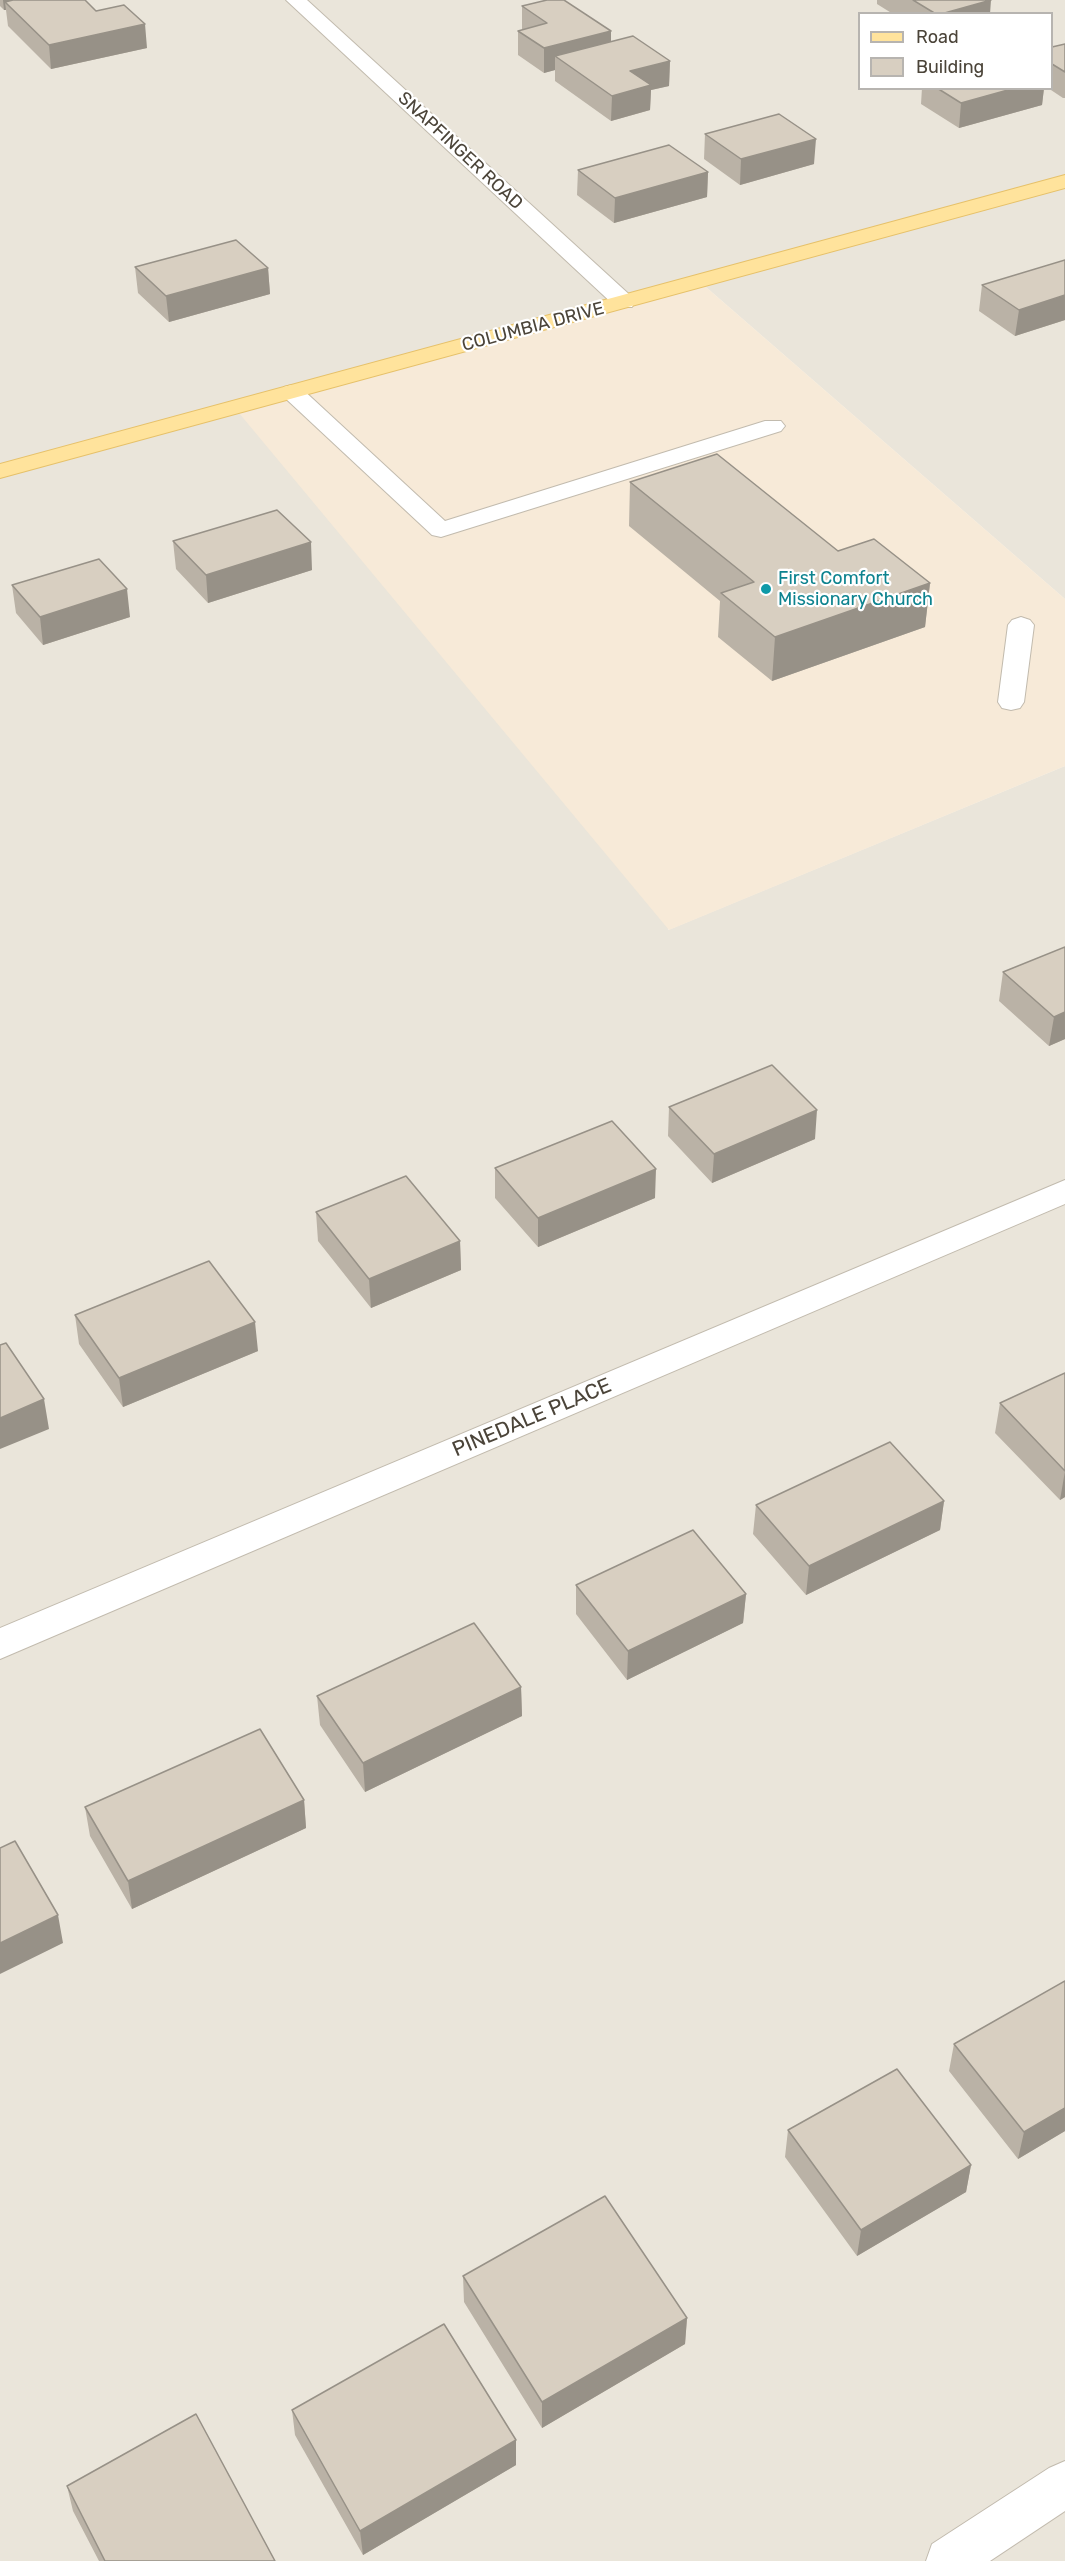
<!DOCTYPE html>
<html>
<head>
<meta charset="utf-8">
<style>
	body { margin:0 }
	#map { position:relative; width:1065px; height:2561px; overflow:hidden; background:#f6f3ec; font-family:Rubik,sans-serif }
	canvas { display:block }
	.legend { position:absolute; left:858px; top:12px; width:195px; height:78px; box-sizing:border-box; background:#fff; border:2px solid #b7b4b0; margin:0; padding:8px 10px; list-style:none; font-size:18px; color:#4b4439 }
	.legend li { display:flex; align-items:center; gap:12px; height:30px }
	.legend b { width:30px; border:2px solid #b7b4b0 }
</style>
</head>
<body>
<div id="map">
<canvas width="1065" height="2561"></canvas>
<ul class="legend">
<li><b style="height:8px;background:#ffe39c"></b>Road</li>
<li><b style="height:16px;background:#d8cfc1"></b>Building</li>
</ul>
</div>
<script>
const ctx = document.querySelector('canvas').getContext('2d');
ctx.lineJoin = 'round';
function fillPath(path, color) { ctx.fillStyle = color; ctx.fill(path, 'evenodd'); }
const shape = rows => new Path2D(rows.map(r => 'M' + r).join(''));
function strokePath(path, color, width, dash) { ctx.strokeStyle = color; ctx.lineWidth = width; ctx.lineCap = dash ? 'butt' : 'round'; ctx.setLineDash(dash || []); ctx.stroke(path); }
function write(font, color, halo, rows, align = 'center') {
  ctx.font = font + ' Rubik,sans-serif'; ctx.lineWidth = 4.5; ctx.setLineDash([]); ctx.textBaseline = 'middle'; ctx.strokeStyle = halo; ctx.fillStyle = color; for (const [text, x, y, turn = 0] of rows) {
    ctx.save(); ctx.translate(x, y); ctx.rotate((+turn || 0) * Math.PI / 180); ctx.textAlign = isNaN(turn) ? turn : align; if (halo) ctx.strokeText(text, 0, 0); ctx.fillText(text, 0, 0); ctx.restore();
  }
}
const residential = shape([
	[0,0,1065,0,1065,599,699,281,668,930,1065,766,1065,2561,0,2561],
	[860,14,1052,14,1052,88,860,88]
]);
const commercial = shape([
	[699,281,1065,599,1065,766,669,930,234,407]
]);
const minor = shape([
	[286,0,307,0,632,297,635,302,632,307,616,307,286,0],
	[292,385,300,387,445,521,765,421,781,421,785,426,781,431,441,537,432,535,284,397,280,392,284,387,292,385],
	[1021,617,1030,620,1034,625,1024,702,1020,708,1011,710,1002,708,998,702,1008,625,1012,620,1021,617],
	[1065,1180,1065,1204,0,1659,0,1628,1065,1180],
	[1065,2461,1065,2511,990,2561,926,2561,932,2544,1049,2468,1065,2461]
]);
const major = shape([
	[1065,175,1065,188,0,478,0,464,1065,175]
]);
const wall = shape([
	[0,0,85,0,96,11,147,48,51,69,8,26,6,10,4,10,0,6],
	[877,0,990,0,990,14,893,14,877,4],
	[522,6,611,42,670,61,669,86,651,90,650,110,611,121,555,81,555,70,544,73,518,55,518,31,522,30],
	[1065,44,1065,98,1063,98,1048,88,1052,88,1052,47],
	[922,88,1044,88,1042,105,959,128,921,104],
	[705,134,814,164,740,185,704,159],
	[578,170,708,172,707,197,614,223,577,195],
	[1065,260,1065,320,1015,336,979,311,982,285],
	[135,267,268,268,270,294,169,322,138,293],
	[630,482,838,551,930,583,925,627,772,681,718,637,720,601,629,526],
	[173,541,312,570,208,603,176,569],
	[12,585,130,617,43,645,16,613],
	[1065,947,1065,1039,1049,1046,999,1001,1003,972],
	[669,1107,815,1139,712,1183,668,1136],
	[495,1168,655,1198,538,1247,495,1198],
	[316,1212,460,1241,461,1270,371,1308,318,1241],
	[75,1315,258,1351,123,1407,79,1344],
	[1065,1373,1065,1497,1060,1500,995,1433,1000,1403],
	[944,1501,940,1530,806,1595,753,1534,756,1505],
	[576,1585,746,1594,743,1623,627,1680,576,1614],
	[521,1687,522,1716,365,1792,320,1725,317,1696],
	[304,1800,306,1828,132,1909,90,1836,85,1807],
	[1065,1981,1065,2131,1018,2159,949,2071,954,2044],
	[788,2130,971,2165,966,2192,857,2256,785,2157],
	[463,2276,687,2318,685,2344,542,2428,464,2302],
	[292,2410,516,2440,516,2465,363,2555,295,2435],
	[67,2486,275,2561,99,2561,73,2511]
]);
const shadedWall = shape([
	[3,0,56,0,5,2,6,10,4,10],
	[991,0,990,14,941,14],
	[145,24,147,48,51,69,49,45],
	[611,31,611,56,555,56,555,70,544,73,544,48],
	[670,61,669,86,651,90,650,110,611,121,612,96,630,71],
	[1015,88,1044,88,1042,105,959,128,961,103],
	[816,139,814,164,740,185,741,159],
	[708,172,707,197,614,223,615,198],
	[268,268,270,294,169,322,166,296],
	[1065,295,1065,320,1015,336,1019,310],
	[311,542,312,570,208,603,206,575],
	[930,583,925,627,772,681,775,637],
	[127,589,130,617,43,645,40,617],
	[1065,1012,1065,1039,1049,1046,1054,1017],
	[817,1110,815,1139,712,1183,714,1154],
	[656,1169,655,1198,538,1247,538,1218],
	[460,1241,461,1270,371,1308,369,1279],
	[255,1322,258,1351,123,1407,119,1378],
	[44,1399,49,1429,0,1449,0,1418],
	[1065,1471,1065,1497,1060,1500],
	[944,1501,940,1530,806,1595,809,1566],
	[746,1594,743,1623,627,1680,628,1651],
	[521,1687,522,1716,365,1792,363,1763],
	[304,1800,306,1828,132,1909,128,1881],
	[58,1915,63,1943,0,1974,0,1943],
	[1065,2108,1065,2131,1018,2159,1024,2132],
	[971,2165,966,2192,857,2256,861,2230],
	[687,2318,685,2344,542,2428,542,2402],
	[516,2440,516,2465,363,2555,360,2531]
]);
const building = shape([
	[13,0,85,0,96,11,124,5,145,24,49,45,5,2,13,0],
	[547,0,564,0,611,31,544,48,518,31,547,23,522,6,547,0],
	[913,0,991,0,941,14,936,14,913,0],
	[633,36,670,61,630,71,651,85,612,96,555,56,633,36],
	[1065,44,1065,72,1052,64,1052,47,1065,44],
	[937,88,1015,88,961,103,937,88],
	[779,114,816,139,741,159,705,134,779,114],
	[669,145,708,172,615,198,578,170,669,145],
	[236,240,268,268,166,296,135,267,236,240],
	[1065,260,1065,295,1019,310,982,285,1065,260],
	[717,454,838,551,874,539,930,583,775,637,721,593,754,582,630,482,717,454],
	[277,510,311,542,206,575,173,541,277,510],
	[99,559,127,589,40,617,12,585,99,559],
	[1065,947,1065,1012,1054,1017,1003,972,1065,947],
	[772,1065,817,1110,714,1154,669,1107,772,1065],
	[612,1121,656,1169,538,1218,495,1168,612,1121],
	[406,1176,460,1241,369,1279,316,1212,406,1176],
	[209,1261,255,1322,119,1378,75,1315,209,1261],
	[6,1343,44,1399,0,1418,0,1345,6,1343],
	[1065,1373,1065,1471,1000,1403,1065,1373],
	[890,1442,944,1501,809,1566,756,1505,890,1442],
	[693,1530,746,1594,628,1651,576,1585,693,1530],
	[474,1623,521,1687,363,1763,317,1696,474,1623],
	[260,1729,304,1800,128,1881,85,1807,260,1729],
	[15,1841,58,1915,0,1943,0,1848,15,1841],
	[1065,1981,1065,2108,1024,2132,954,2044,1065,1981],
	[897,2069,971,2165,861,2230,788,2130,897,2069],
	[605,2196,687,2318,542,2402,463,2276,605,2196],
	[444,2324,516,2440,360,2531,292,2410,444,2324],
	[196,2414,275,2561,105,2561,67,2486,196,2414]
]);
const markers = [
	[766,589,6,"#0f9aa8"]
];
const farStreetnames = [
	["SNAPFINGER ROAD",460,151,43],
	["COLUMBIA DRIVE",533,327,-15]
];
const farCulturenames = [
	["First Comfort",778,579],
	["Missionary Church",778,600]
];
const streetNames = [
	["PINEDALE PLACE",532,1418,-23]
];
fillPath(residential, '#eae5da');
fillPath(commercial, '#f7ead8');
strokePath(minor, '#c2bbae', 2);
strokePath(major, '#e6c16a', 2);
fillPath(minor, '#fff');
fillPath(major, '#ffe39c');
fillPath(wall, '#bab2a6');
fillPath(shadedWall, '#979187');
fillPath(building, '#d8cfc1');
strokePath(building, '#979187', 1.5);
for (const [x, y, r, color] of markers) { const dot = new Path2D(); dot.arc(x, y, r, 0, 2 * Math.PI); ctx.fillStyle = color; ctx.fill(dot); strokePath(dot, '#fff', 2); }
write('18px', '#4b4439', '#fff', farStreetnames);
write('18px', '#0d838f', '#fff', farCulturenames, 'left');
write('21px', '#4b4439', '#fff', streetNames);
</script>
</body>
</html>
